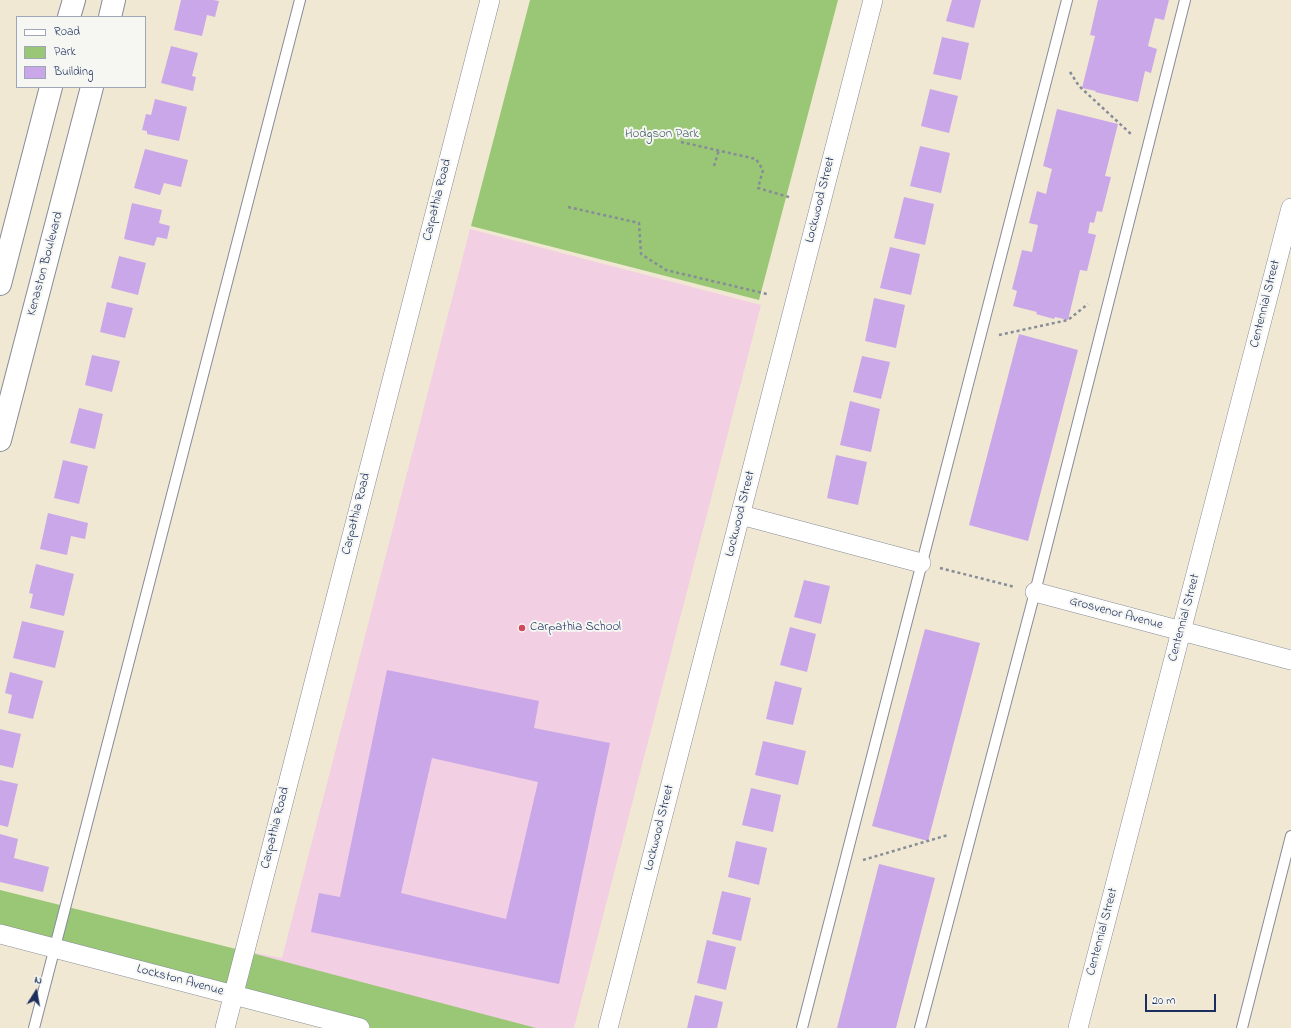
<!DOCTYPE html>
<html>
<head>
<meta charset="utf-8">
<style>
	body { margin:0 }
	#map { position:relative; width:1291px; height:1028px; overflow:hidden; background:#f0e8d2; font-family:"Indie Flower",sans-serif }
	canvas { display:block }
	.legend { position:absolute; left:16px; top:16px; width:130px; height:72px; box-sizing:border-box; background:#f6f6f2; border:1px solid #9ea6b7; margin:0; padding:5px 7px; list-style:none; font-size:12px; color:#1b2f5e }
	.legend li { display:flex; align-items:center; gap:8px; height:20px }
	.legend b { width:20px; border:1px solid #9ea6b7 }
	.north { position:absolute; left:16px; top:972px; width:40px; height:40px; -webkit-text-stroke:3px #f6f6f2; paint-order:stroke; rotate:11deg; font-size:11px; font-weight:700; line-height:16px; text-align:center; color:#1b2f5e }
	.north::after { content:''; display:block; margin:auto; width:14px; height:18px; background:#1b2f5e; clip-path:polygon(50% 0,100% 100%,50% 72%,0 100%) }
	.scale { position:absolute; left:1145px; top:994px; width:71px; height:18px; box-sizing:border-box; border:2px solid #1b2f5e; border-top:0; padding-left:5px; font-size:12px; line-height:14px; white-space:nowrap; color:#1b2f5e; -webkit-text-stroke:3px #f6f6f2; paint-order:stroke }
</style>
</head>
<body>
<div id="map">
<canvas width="1291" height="1028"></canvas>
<ul class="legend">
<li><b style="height:5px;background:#fff"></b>Road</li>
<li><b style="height:11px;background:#99c775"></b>Park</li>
<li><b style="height:11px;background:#caa7e8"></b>Building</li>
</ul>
<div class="north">N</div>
<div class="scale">20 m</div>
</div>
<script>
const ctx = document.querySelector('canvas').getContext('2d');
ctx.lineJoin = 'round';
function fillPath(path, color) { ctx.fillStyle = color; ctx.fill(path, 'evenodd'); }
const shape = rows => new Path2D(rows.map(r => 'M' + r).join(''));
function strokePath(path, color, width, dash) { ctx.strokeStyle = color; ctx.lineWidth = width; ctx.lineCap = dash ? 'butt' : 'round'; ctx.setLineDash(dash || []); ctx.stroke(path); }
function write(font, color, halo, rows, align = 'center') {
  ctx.font = font + ' "Indie Flower",sans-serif'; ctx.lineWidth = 4; ctx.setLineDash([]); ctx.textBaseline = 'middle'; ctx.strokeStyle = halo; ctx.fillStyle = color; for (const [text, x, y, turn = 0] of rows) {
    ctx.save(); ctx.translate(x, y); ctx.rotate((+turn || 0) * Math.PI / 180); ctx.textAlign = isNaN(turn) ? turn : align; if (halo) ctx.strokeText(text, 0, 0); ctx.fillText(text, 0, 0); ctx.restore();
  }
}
const built = shape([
	[470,229,761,305,574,1028,360,1028,244,951,282,958]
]);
const green = shape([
	[530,0,838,0,759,300,471,226],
	[0,890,244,951,536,1028,360,1028,0,934]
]);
const building = shape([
	[181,0,213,0,219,1,215,17,207,15,202,36,174,30],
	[952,0,981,0,974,28,946,21],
	[1098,0,1169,0,1164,20,1155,18,1148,46,1157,49,1151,73,1145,71,1138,102,1095,92,1096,91,1082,88,1095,36,1090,35],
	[942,37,969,43,961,80,933,74],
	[171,46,198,53,192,76,196,77,193,91,161,83],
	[930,89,958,96,949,133,921,126],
	[155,99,187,107,179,141,147,134,147,131,142,130,146,114,151,115],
	[1057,109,1118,124,1105,176,1111,177,1102,212,1097,211,1094,223,1090,222,1088,233,1096,235,1087,271,1080,270,1068,320,1055,317,1054,319,1036,314,1037,312,1013,306,1017,291,1012,289,1022,250,1032,252,1038,225,1029,223,1037,191,1046,194,1049,181,1052,169,1043,166],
	[920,146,950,153,941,193,910,186],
	[145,149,188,160,181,187,164,183,160,195,134,188],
	[904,197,934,204,925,245,894,238],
	[132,203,162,210,159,223,170,226,167,239,157,237,154,246,124,239],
	[890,247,920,254,911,295,880,288],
	[119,256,146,263,138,295,111,288],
	[874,298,905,305,896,348,865,341],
	[107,302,133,308,125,338,100,332],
	[1019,334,1078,350,1028,541,969,525],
	[92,355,120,361,112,392,85,385],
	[862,356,890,362,881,399,853,392],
	[850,401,880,409,871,452,840,445],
	[79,408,103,414,95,449,70,443],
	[836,455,867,462,858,505,827,498],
	[63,460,88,466,79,504,54,498],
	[48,513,88,523,85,539,71,536,67,555,40,549],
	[36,564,74,574,64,616,30,608,33,594,29,593],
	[804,580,830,586,821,624,794,617],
	[22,621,64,631,55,668,13,658],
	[790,627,816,634,807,672,780,665],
	[925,629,980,643,928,841,872,826],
	[387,670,539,701,534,728,610,743,559,984,311,932,319,893,340,897],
	[432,758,538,782,506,919,401,893],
	[10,672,43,681,33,719,8,713,12,695,5,693],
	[775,681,802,688,793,725,766,719],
	[0,729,21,734,13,768,0,765],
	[763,741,806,751,798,785,755,775],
	[0,780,18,784,8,827,0,825],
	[751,788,781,795,773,832,742,825],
	[0,834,18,839,14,858,49,867,43,892,0,882],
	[736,841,767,848,759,885,728,877],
	[879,864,935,878,896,1028,837,1028],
	[722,891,751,898,741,941,712,934],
	[707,940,736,947,726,990,697,983],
	[695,995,723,1002,717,1028,687,1028]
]);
const path = shape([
	[1070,72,1079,86,1132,135],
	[681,142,756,159,763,170,758,188,792,198],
	[714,166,719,150],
	[568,207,639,223,641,254,666,270,767,294],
	[999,335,1068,320,1088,304],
	[940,568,1015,587],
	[863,860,948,835]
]);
const lane = shape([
	[34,1028,300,0],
	[802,1028,1067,0],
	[920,1028,1035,592,1185,0],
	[1242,1028,1291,836]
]);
const street = shape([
	[741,515,921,563],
	[1035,592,1291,660],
	[0,934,360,1028],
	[225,1028,490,0],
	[608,1028,873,0],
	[1078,1028,1291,208]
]);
const primary = shape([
	[69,17,74,0],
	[110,17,114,0],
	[0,284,51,87],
	[0,440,92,87]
]);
const markers = [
	[522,628,4,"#d1495b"]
];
const parkNames = [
	["Hodgson Park",662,135]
];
const streetNames = [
	["Carpathia Road",438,200,-76],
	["Lockwood Street",821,200,-76],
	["Kenaston Boulevard",46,264,-75],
	["Centennial Street",1266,304,-76],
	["Carpathia Road",357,514,-76],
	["Lockwood Street",741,514,-76],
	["Grosvenor Avenue",1116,614,15],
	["Centennial Street",1185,618,-75],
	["Carpathia Road",276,828,-76],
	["Lockwood Street",660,828,-76],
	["Centennial Street",1103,932,-75],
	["Lockston Avenue",180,981,15]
];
const poiNames = [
	["Carpathia School",530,628]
];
fillPath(built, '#f2cfe2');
fillPath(green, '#99c775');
fillPath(building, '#caa7e8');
strokePath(lane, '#868c98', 12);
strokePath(street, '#868c98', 20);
strokePath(primary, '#868c98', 24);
strokePath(path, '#868c98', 2.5, [3, 3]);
strokePath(lane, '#fff', 10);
strokePath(street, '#fff', 19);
strokePath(primary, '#fff', 22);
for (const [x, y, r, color] of markers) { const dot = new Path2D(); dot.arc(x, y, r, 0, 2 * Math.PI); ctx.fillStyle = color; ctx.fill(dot); strokePath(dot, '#f6f6f2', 1.5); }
write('13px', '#415d65', '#f6f6f2', parkNames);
write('13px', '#1b2f5e', '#f6f6f2', streetNames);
write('13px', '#1b2f5e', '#f6f6f2', poiNames, 'left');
</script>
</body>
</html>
